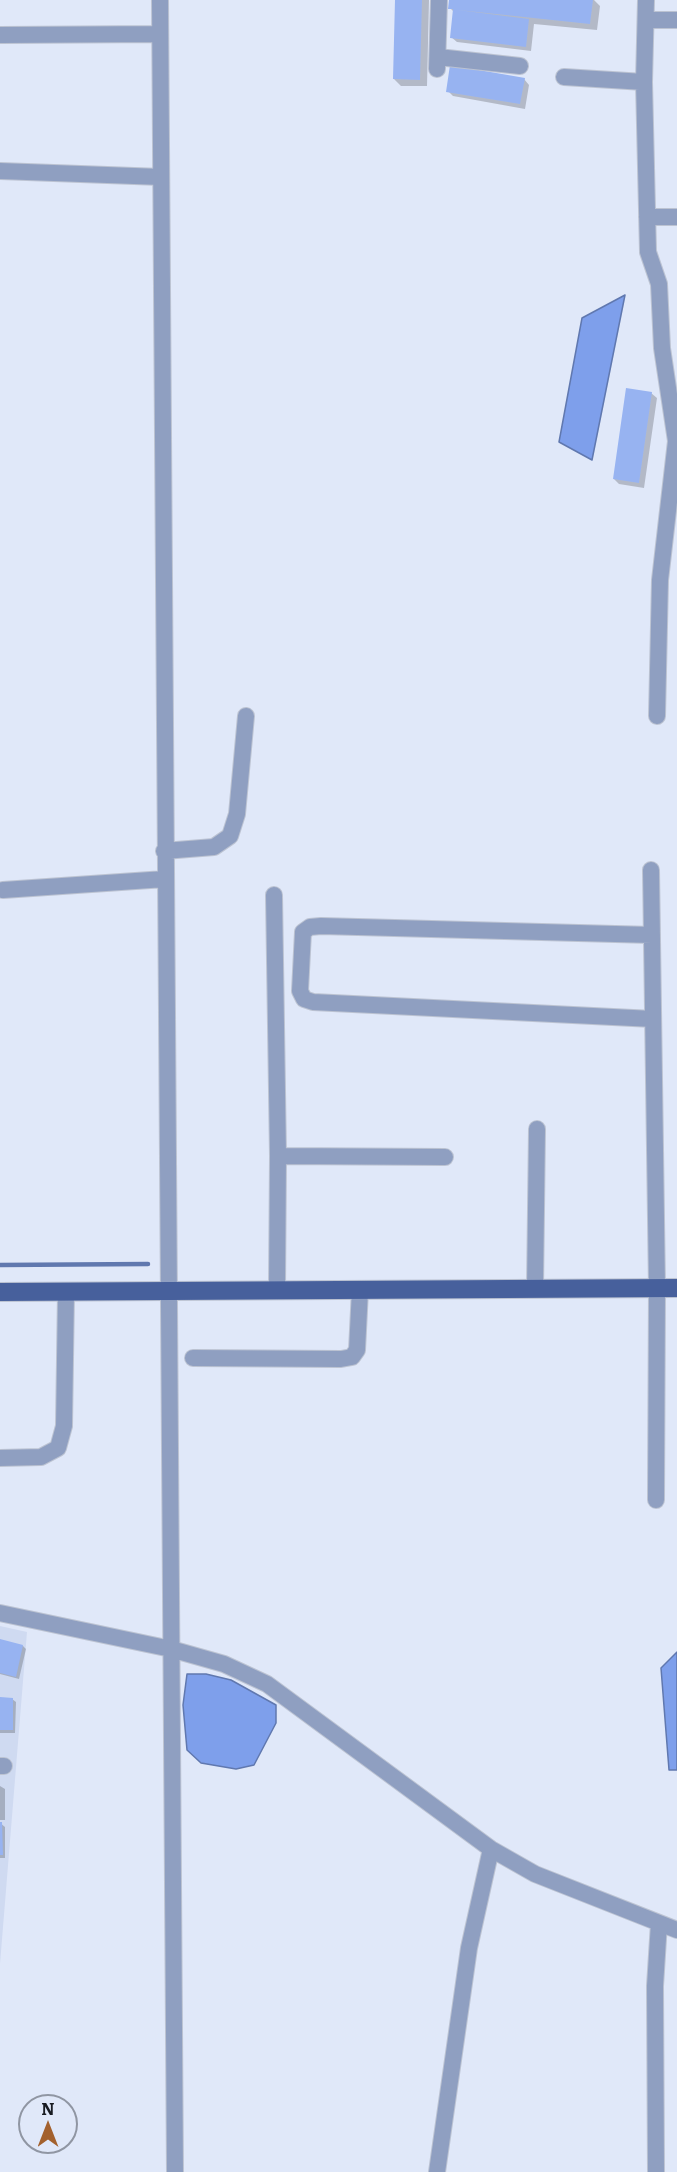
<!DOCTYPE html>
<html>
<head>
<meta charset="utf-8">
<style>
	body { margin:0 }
	#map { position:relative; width:677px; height:2172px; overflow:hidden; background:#e0e8f9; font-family:Literata,serif }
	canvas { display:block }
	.north { position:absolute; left:18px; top:2094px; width:60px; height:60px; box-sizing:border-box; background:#e0e8f9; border:2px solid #9096a3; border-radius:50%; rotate:0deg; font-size:16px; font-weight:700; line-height:24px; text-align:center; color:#191c22 }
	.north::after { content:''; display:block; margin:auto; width:21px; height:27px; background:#a3612e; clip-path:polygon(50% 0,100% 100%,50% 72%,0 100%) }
</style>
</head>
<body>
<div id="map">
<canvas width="677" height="2172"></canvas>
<div class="north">N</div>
</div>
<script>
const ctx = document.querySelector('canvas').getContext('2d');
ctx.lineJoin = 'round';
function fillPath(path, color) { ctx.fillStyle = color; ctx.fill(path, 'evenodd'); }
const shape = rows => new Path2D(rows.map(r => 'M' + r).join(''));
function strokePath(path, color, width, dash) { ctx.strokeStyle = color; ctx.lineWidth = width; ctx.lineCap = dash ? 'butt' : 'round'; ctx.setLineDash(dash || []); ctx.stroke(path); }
const built = shape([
	[0,1626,27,1632,0,1964]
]);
const water = shape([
	[625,295,592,460,559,442,582,318,625,295],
	[677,1652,677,1770,669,1770,661,1668,677,1652],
	[187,1674,206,1674,231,1680,276,1705,276,1723,254,1765,236,1769,201,1763,187,1750,183,1705,187,1674]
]);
const shadow = shape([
	[396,0,429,0,427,86,401,86,394,79],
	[451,0,594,0,600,6,597,30,534,24,531,51,457,42,451,37,454,12,450,8],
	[524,79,529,85,525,109,453,96,448,91],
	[651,393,657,398,644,488,619,484,614,479],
	[0,1641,23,1646,26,1649,19,1679,0,1674],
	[0,1699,12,1699,16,1702,15,1733,0,1733],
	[0,1786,5,1789,5,1820,0,1820],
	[0,1823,5,1827,5,1858,0,1858]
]);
const stream = shape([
	[0,1265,148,1264]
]);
const building = shape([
	[395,0,422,0,420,80,393,79],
	[449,0,593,0,590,24,458,10,529,19,526,47,450,38,453,9,448,9],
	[450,65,525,78,520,104,446,92],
	[626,388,652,392,639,483,613,479],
	[0,1639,23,1645,16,1677,0,1673],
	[0,1697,13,1698,13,1730,0,1730],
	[0,1822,2,1822,3,1855,0,1855]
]);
const minor = shape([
	[160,0,175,2172],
	[646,0,644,82,648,252,659,284,662,348,676,441,660,580,657,716],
	[646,20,677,20],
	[0,35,160,34],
	[438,57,520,66],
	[437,69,439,0],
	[564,77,644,82],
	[0,171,161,177],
	[647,217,677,217],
	[164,851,214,847,230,836,237,814,246,716],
	[651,870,657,1288,656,1500],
	[3,890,165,879],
	[274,895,278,1156,277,1291],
	[652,935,321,926,310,927,303,932,300,991,304,999,313,1002,653,1019],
	[278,1156,445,1157],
	[535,1289,537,1129],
	[193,1358,341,1359,352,1357,357,1350,360,1290],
	[0,1458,41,1457,58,1448,64,1426,66,1292],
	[0,1613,171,1649,224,1664,267,1684,491,1849,535,1874,677,1930],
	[0,1766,4,1766],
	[437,2172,469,1948,491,1849],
	[656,2172,655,1986,659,1923]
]);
const major = shape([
	[0,1292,677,1288]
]);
fillPath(built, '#cfdaf1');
fillPath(water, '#7e9feb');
strokePath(water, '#6078af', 1.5);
fillPath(shadow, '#0003');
strokePath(stream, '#6078af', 4.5);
fillPath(building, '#97b3f1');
strokePath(minor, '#bcc3d2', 18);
strokePath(major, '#bcc3d2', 20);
strokePath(minor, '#8f9fc1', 16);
strokePath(major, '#47609c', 18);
</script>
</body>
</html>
